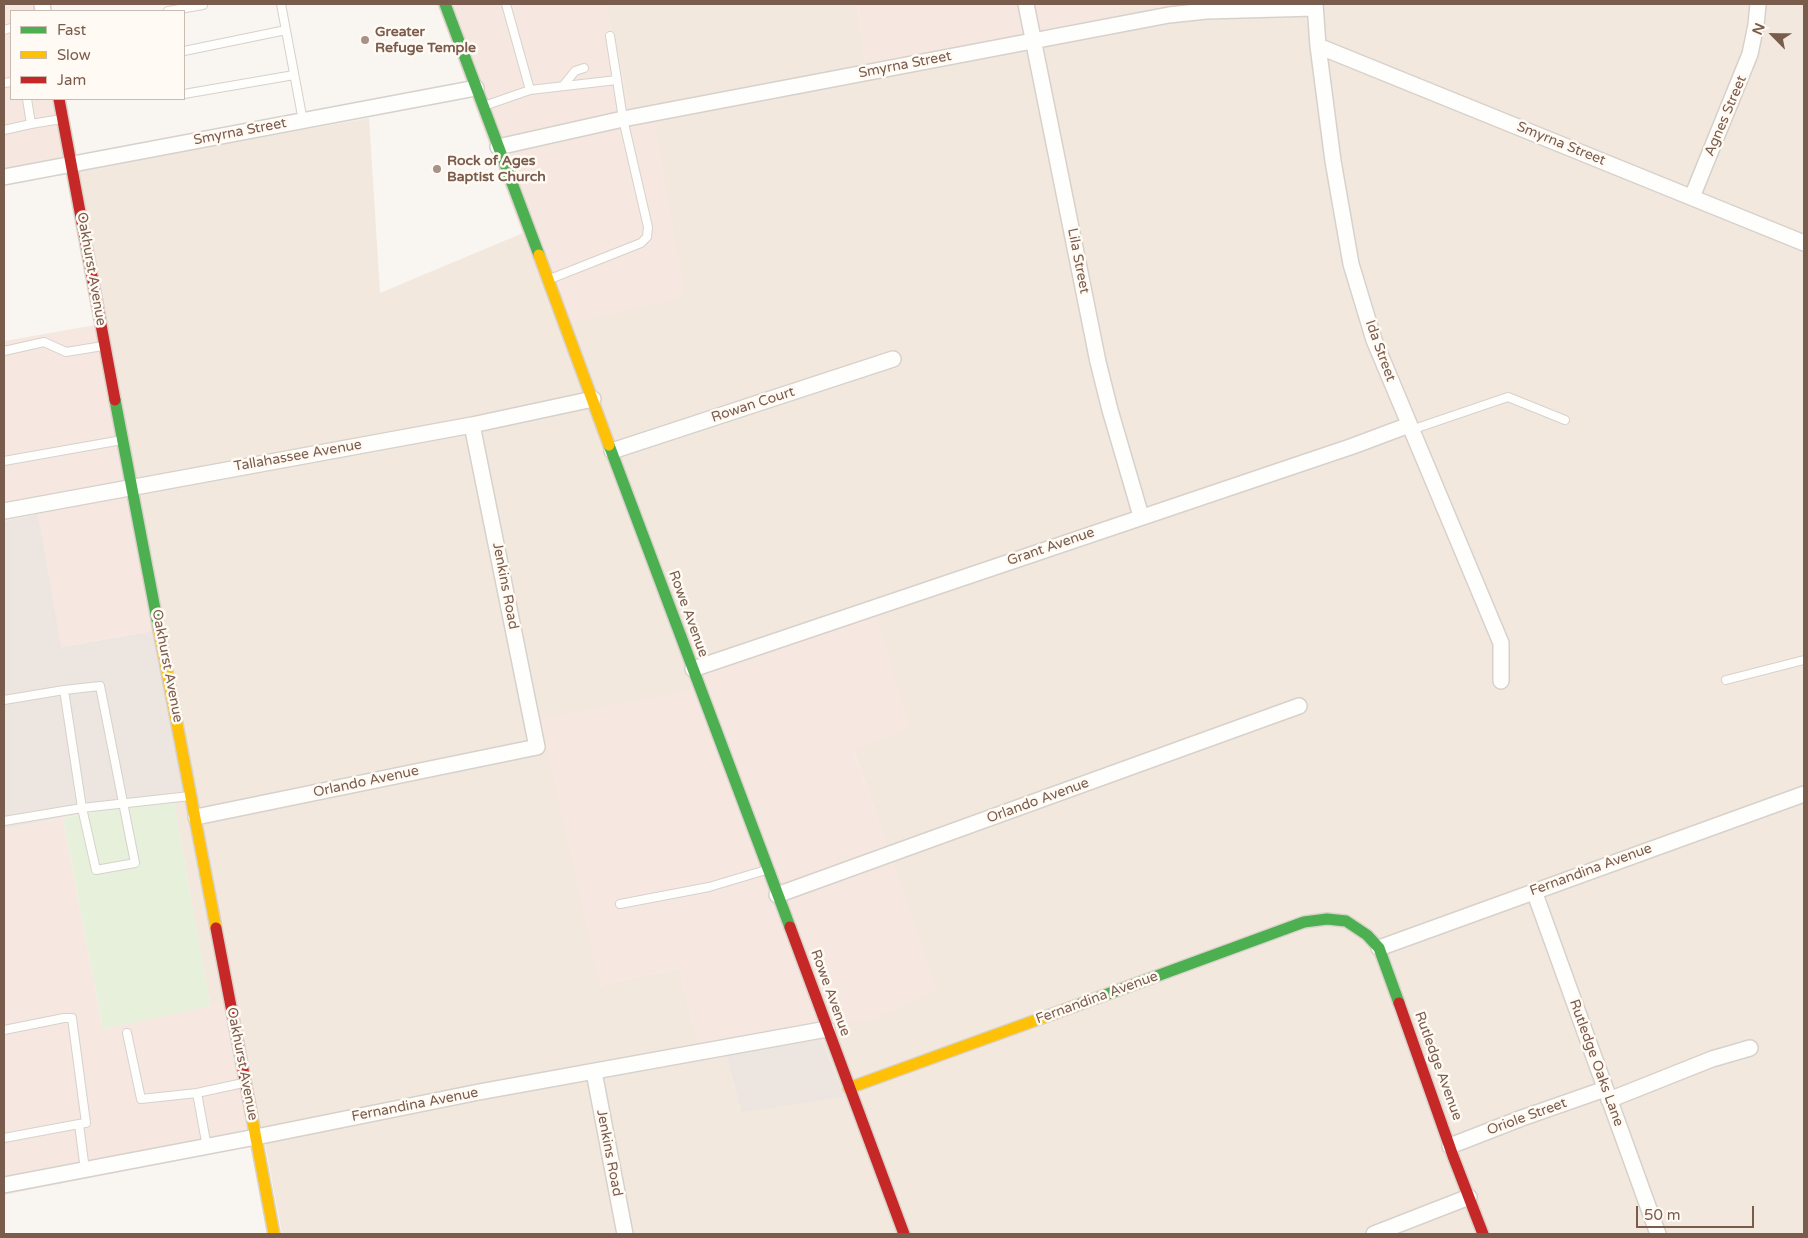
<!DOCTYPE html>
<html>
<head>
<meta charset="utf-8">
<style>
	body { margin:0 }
	#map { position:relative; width:1808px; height:1238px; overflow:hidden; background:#f9f5f0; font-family:"Varela Round",sans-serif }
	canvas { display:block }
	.frame { position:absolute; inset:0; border:5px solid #7a5c4d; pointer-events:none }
	.legend { position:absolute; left:10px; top:10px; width:175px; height:90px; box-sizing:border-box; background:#fffaf3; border:1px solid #cabbb1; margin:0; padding:6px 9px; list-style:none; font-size:15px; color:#7a5c4d }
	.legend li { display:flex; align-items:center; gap:10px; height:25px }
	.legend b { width:25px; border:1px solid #cabbb1 }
	.north { position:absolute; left:1748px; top:10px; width:50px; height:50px; -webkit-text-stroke:4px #fffaf3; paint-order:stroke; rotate:293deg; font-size:14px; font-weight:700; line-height:20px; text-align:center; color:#7a5c4d }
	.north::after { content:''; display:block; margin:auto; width:18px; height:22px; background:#7a5c4d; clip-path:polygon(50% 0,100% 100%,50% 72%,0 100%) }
	.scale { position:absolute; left:1636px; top:1206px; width:118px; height:22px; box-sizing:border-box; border:2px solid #7a5c4d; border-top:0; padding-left:6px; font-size:15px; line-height:18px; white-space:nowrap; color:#7a5c4d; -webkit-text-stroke:4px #fffaf3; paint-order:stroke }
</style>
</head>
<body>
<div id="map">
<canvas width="1808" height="1238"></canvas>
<div class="frame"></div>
<ul class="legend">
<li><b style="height:6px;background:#4caf50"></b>Fast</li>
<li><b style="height:6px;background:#ffc107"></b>Slow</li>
<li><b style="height:6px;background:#c62828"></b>Jam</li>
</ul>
<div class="north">N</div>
<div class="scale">50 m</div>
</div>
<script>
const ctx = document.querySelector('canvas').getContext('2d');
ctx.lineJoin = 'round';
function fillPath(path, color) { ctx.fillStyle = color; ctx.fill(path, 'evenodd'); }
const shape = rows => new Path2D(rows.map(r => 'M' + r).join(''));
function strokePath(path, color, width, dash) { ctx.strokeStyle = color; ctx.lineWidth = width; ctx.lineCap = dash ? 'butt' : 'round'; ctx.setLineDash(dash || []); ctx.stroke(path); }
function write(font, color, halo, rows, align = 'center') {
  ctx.font = font + ' "Varela Round",sans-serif'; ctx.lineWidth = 5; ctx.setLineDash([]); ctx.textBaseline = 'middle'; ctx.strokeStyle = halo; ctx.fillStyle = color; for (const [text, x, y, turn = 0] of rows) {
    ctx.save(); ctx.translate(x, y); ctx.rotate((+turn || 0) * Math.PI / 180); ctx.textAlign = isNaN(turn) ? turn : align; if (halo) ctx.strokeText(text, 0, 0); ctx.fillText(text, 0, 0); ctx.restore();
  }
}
const residential = shape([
	[605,4,857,4,866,67,1037,31,1119,17,1117,4,1804,4,1804,1234,282,1234,238,1000,210,1006,173,797,79,170,369,118,380,293,523,233,655,124,635,127],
	[692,690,853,749,936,988,814,1022,741,1112,723,1041,699,1046,679,968,600,985]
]);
const commercial = shape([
	[4,4,60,4,50,5,51,11,11,11,11,99,66,99,79,170,4,185],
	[437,4,605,4,635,127,655,123,685,297,557,326],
	[857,4,1117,4,1119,16,1037,31,866,68],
	[107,323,165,629,60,647,38,514,4,521,4,341],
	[876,615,910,728,853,750,937,988,870,1021,814,1022,699,1046,679,968,600,985,540,719,692,690,688,676],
	[63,818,103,1029,239,999,265,1143,4,1195,4,829]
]);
const industrial = shape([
	[38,514,61,647,165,629,197,792,4,829,4,521],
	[814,1022,844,1097,741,1112,723,1041]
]);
const green = shape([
	[173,797,210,1006,103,1029,63,818]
]);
const lane = shape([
	[281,4,303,121],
	[168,11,203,5],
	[4,30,11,28],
	[610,36,617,80],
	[184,51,286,30],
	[4,83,11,82],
	[563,86,575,71,584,68],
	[530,90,617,80,623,119,648,227,647,237,641,243,550,279],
	[184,94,294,75],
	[27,99,31,124,61,119],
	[484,106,530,90,506,4],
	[4,130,31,124],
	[4,351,44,342,66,352,103,346],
	[1411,430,1508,397,1565,420],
	[4,461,122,440],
	[1726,680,1804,660],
	[4,700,64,690,82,808,96,870,135,863,100,686,64,690],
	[4,821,82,808,190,796],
	[620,904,709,887,766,870],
	[4,1030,64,1018,72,1018,86,1123,79,1124],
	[127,1033,141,1099,197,1093,243,1083],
	[197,1093,207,1147],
	[4,1138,79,1124,85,1170]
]);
const street = shape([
	[42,4,43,11],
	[1026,4,1098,362,1110,410,1141,516],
	[1315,4,1318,46,1333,161,1351,264,1374,340,1501,643,1501,681],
	[1318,46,1804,243],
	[498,147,623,119,1169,15,1206,11,1315,8],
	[4,177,476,88],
	[1692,197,1750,54,1756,25,1758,4],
	[612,451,893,359],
	[4,511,472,425,593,399],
	[693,669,1353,446,1409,425],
	[196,817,537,747,472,425],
	[1534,891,1658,1234],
	[777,895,1299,706],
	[1379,948,1804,794],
	[594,1072,625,1234],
	[1609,1100,1712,1059,1750,1048],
	[1450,1146,1522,1118,1605,1089],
	[4,1185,256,1137,479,1092,827,1029],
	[1374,1234,1469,1197]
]);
const fast = shape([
	[445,4,539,255],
	[115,400,159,630],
	[609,445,790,927],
	[1075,1006,1304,922,1327,919,1346,921,1367,935,1379,948,1399,1003]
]);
const slow = shape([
	[539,255,609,445],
	[159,630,216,928],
	[849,1088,1075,1006],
	[249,1101,274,1234]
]);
const jam = shape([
	[59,99,115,400],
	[790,927,904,1234],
	[216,928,249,1101],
	[1399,1003,1453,1156,1483,1234]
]);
const markers = [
	[365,40,5,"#a69286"],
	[437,169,5,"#a69286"]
];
const poiNames = [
	["Greater",375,32],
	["Refuge Temple",375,48],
	["Rock of Ages",447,161],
	["Baptist Church",447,177]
];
const streetNames = [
	["Smyrna Street",905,65,-11],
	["Agnes Street",1726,116,-67],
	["Smyrna Street",240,132,-11],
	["Smyrna Street",1561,144,22],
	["Lila Street",1078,261,79],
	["Oakhurst Avenue",91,269,80],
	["Ida Street",1380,351,70],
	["Rowan Court",753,405,-18],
	["Tallahassee Avenue",298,456,-10],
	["Grant Avenue",1051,547,-19],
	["Jenkins Road",505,586,79],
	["Rowe Avenue",688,614,70],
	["Oakhurst Avenue",167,666,79],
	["Orlando Avenue",366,782,-12],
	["Orlando Avenue",1038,801,-20],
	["Fernandina Avenue",1591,870,-20],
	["Rowe Avenue",830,993,70],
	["Fernandina Avenue",1097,998,-20],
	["Rutledge Oaks Lane",1596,1063,70],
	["Oakhurst Avenue",242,1064,79],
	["Rutledge Avenue",1438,1066,70],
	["Fernandina Avenue",415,1105,-11],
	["Oriole Street",1527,1117,-20],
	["Jenkins Road",609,1153,79]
];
fillPath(residential, '#f2e8de');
fillPath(commercial, '#f6e8e1');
fillPath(industrial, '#ede5e0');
fillPath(green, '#e7f0db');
strokePath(lane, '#d7d1cb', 10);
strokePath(street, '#d7d1cb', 18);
strokePath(fast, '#d9d2cb', 14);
strokePath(slow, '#d9d2cb', 14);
strokePath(jam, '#d9d2cb', 14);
strokePath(lane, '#fefefd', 8);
strokePath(street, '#fefefd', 15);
strokePath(fast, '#4caf50', 11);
strokePath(slow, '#ffc107', 11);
strokePath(jam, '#c62828', 11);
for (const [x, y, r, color] of markers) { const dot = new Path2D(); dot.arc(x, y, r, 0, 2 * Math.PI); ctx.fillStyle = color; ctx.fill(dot); strokePath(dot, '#fffaf3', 2); }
write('bold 14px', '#7a5c4d', '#fffaf3', poiNames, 'left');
write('14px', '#7a5c4d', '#fffaf3', streetNames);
</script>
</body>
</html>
